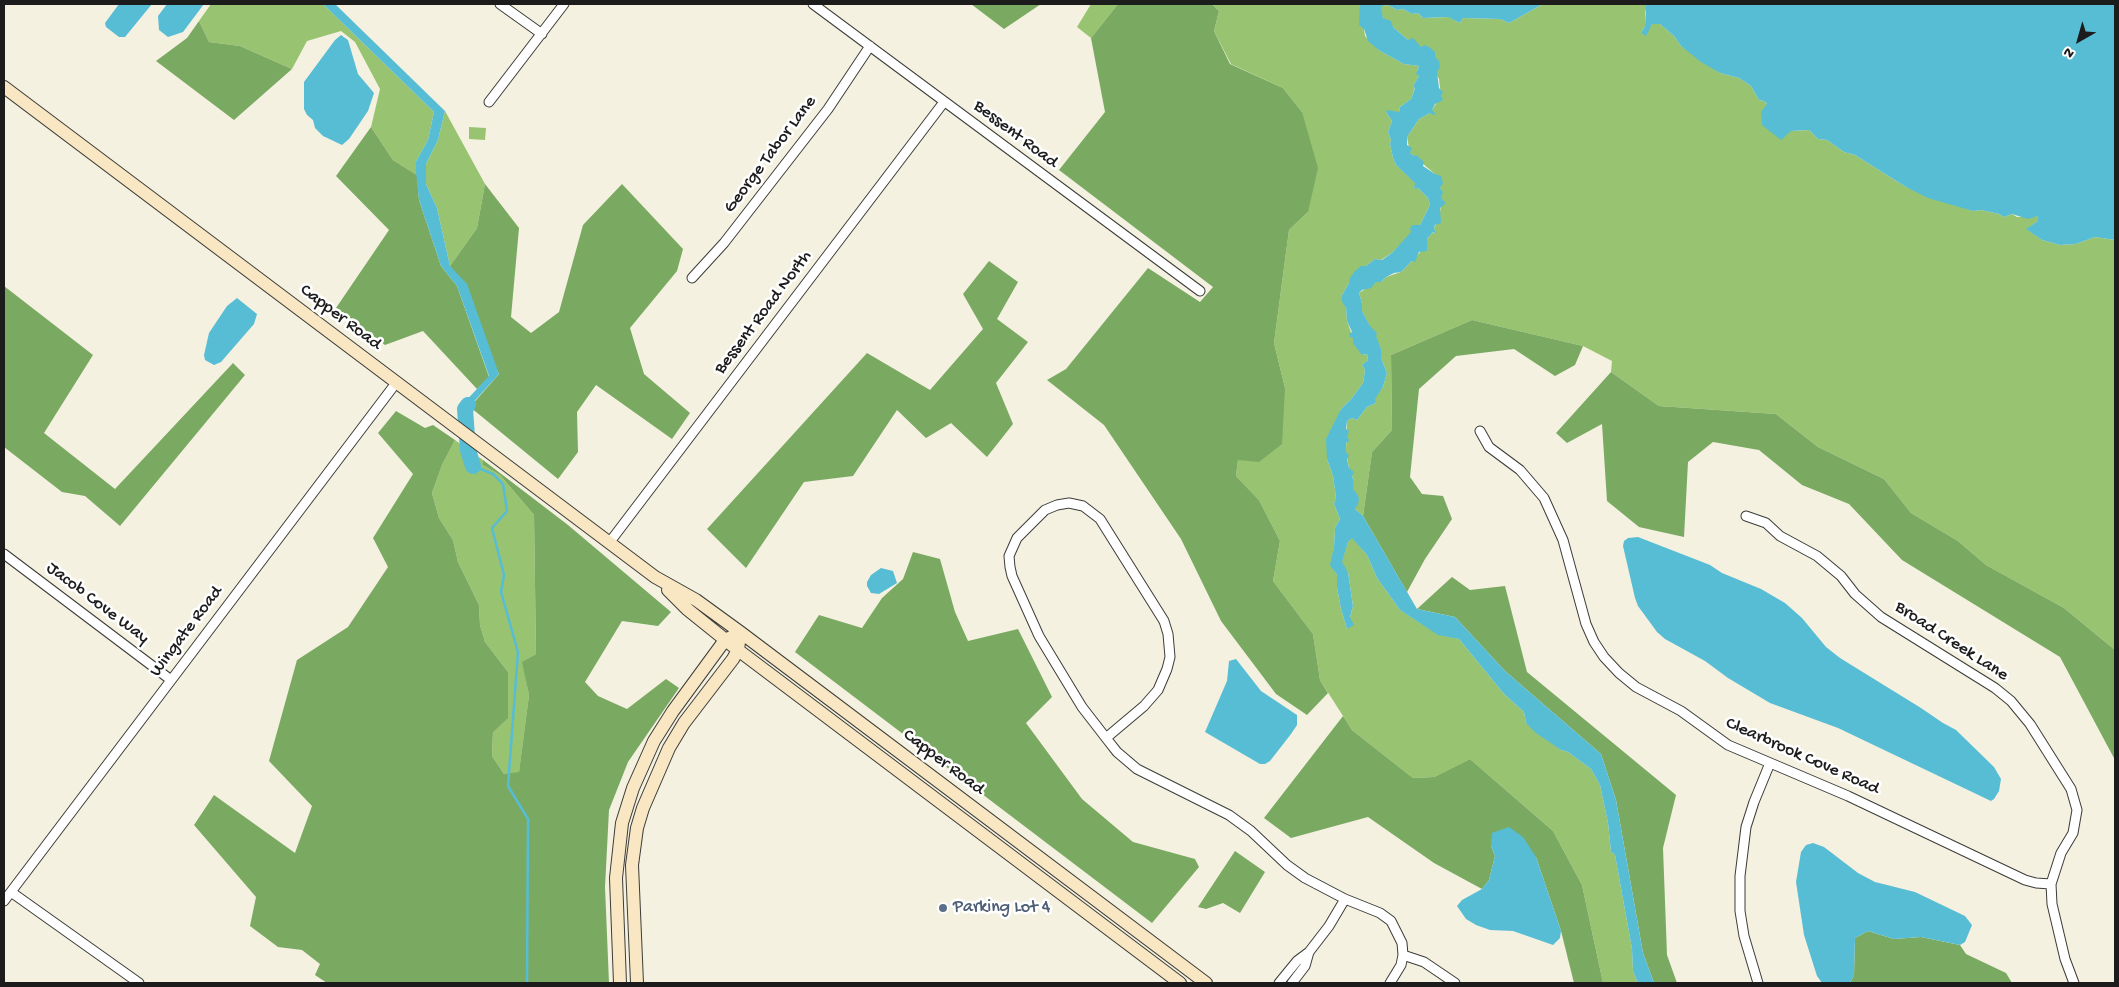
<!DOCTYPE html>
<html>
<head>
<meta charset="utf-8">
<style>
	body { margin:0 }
	#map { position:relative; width:2119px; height:987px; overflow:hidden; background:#f4f1e0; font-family:"Gochi Hand",sans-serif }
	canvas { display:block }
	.frame { position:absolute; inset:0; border:5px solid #1c1c1c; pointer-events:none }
	.north { position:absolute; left:2054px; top:15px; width:50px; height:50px; -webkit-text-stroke:4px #fff; paint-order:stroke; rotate:218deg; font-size:14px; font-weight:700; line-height:20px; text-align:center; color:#1c1c1c }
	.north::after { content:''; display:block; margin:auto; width:18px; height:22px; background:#1c1c1c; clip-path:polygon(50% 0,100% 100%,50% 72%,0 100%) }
</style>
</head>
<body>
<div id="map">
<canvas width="2119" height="987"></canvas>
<div class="frame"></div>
<div class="north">N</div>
</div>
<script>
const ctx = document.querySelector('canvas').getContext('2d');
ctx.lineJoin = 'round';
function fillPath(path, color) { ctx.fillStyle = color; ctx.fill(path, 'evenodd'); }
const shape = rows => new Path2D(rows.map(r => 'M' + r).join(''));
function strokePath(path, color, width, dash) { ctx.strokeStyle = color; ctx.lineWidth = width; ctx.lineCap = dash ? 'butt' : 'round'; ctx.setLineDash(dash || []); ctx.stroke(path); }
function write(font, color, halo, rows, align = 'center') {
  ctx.font = font + ' "Gochi Hand",sans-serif'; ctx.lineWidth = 5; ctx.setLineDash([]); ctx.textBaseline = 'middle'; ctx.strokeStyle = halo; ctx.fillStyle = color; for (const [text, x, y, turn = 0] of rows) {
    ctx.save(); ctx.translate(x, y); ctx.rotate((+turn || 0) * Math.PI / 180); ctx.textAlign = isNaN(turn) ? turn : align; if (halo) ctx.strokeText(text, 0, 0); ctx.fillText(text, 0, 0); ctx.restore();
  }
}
const green = shape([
	[211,4,320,4,324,5,434,112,428,140,415,163,417,175,393,160,371,127,380,89,355,42,341,31,307,41,292,69,240,46,209,42,199,21],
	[1091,4,1118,4,1091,38,1077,27],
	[1212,4,1360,4,1365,36,1380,51,1404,64,1419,66,1417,71,1419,76,1413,86,1415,87,1411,99,1400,107,1399,112,1386,112,1392,121,1388,132,1391,140,1390,144,1393,158,1396,165,1416,183,1414,188,1418,188,1428,198,1430,205,1420,225,1393,252,1381,260,1375,259,1366,266,1349,283,1341,297,1346,307,1347,321,1353,338,1363,355,1367,354,1368,360,1362,365,1365,370,1363,383,1352,398,1341,409,1327,459,1333,476,1336,497,1334,504,1340,519,1335,528,1334,547,1331,565,1337,575,1337,587,1341,609,1347,629,1353,606,1348,572,1341,563,1348,542,1352,537,1367,555,1377,578,1400,610,1438,634,1459,639,1504,694,1524,712,1526,723,1561,750,1568,752,1591,769,1600,785,1608,823,1611,852,1615,855,1632,949,1633,971,1638,983,1603,983,1582,885,1553,831,1470,759,1434,777,1413,778,1352,730,1320,680,1313,634,1273,581,1280,541,1259,500,1236,476,1238,460,1285,388,1274,343,1289,230,1308,212,1302,112,1283,88,1231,64,1214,31,1219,11],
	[1543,4,1646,4,1647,6,1645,12,1645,26,1641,33,1652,24,1660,24,1674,36,1681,46,1720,73,1739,78,1751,86,1759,100,1764,101,1791,131,1809,130,1818,139,1827,140,1844,152,1855,155,1906,187,1973,211,1981,210,1999,214,2004,217,2012,214,2017,217,2039,216,2038,221,2027,229,2042,240,2060,245,2076,244,2095,237,2115,240,2115,650,2064,608,1986,565,1958,541,1911,513,1884,479,1818,447,1776,414,1659,406,1611,372,1612,361,1583,346,1472,320,1391,355,1392,430,1372,452,1363,516,1355,509,1352,490,1354,481,1349,468,1346,452,1347,421,1352,418,1357,420,1367,407,1376,403,1374,399,1383,387,1387,373,1381,358,1381,349,1362,311,1362,303,1359,293,1376,282,1381,282,1386,277,1401,272,1416,257,1426,245,1427,239,1433,232,1435,234,1434,228,1439,219,1441,205,1441,190,1435,174,1410,153,1407,137,1419,119,1430,113,1441,96,1439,79,1421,47,1408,40,1393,27,1383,18,1380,8,1382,6,1388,5,1397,10,1403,9,1412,14,1418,13,1423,18,1449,17,1460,23,1463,18,1500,19,1509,23],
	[445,111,485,184,477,228,450,266,437,208,426,184,426,164,438,140],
	[469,127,486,128,485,140,469,139],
	[455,440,483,460,483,465,500,475,534,515,536,654,523,662,529,695,519,773,504,774,492,756,493,732,508,672,485,642,480,625,479,605,458,562,453,540,439,518,432,493,442,465]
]);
const forest = shape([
	[971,4,1041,4,1004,29],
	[1118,4,1212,4,1219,11,1214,31,1230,64,1283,88,1302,112,1318,168,1308,212,1289,230,1274,343,1285,388,1282,444,1259,462,1238,460,1236,476,1259,500,1280,541,1273,581,1313,634,1320,680,1328,693,1307,715,1276,694,1221,621,1181,539,1104,425,1047,380,1066,369,1148,268,1200,302,1213,287,1059,170,1105,112,1091,38],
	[199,21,209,42,240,46,292,69,234,120,156,61,187,38],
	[371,127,393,160,417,175,419,200,441,266,457,286,489,377,477,389,423,331,385,345,336,308,389,230,336,176],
	[485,184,519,228,511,317,531,333,559,312,583,225,622,184,683,249,677,271,630,328,644,374,690,413,672,439,596,385,577,412,578,452,558,479,470,407,499,374,450,266,477,228],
	[989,261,1018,282,997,319,1028,342,996,383,1013,424,987,457,951,423,926,438,897,410,853,476,804,482,746,568,707,529,867,353,930,390,983,329,963,294],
	[4,286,93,355,44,433,115,489,233,363,245,375,120,526,85,496,62,492,4,447],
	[1472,320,1583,346,1575,365,1555,376,1514,349,1456,356,1419,389,1410,477,1422,494,1443,496,1452,519,1425,559,1407,592,1363,516,1372,452,1392,430,1391,355],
	[1611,372,1659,406,1776,414,1818,447,1884,479,1911,513,1958,541,1986,565,2064,608,2115,650,2115,760,2060,657,1902,560,1849,504,1802,485,1759,450,1713,442,1688,462,1684,537,1639,527,1607,501,1602,424,1567,443,1556,433],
	[396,411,425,428,433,425,455,440,442,465,432,493,439,518,453,540,458,562,479,605,480,625,485,642,508,672,508,718,493,732,492,756,504,774,519,772,529,695,522,662,536,654,534,515,500,475,483,465,483,460,568,525,671,612,658,626,622,621,585,682,598,696,627,709,666,679,679,688,628,762,609,810,605,887,609,983,327,983,315,975,320,964,302,950,278,947,250,926,256,897,194,825,214,795,295,853,312,806,269,761,297,660,348,627,388,567,373,538,413,474,378,433],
	[913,552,940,559,955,612,968,641,1018,629,1052,697,1026,723,1082,799,1133,842,1195,859,1199,867,1152,923,795,652,819,615,862,628,882,598,903,579],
	[1452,577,1470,590,1505,586,1527,672,1676,795,1663,848,1667,955,1677,983,1654,983,1643,953,1616,800,1601,754,1505,671,1455,617,1417,609],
	[1343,716,1352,730,1413,778,1434,777,1470,759,1553,831,1582,885,1603,983,1574,983,1561,931,1536,857,1491,846,1495,856,1489,880,1482,889,1434,863,1368,817,1291,838,1264,818],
	[1235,851,1265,872,1240,913,1223,903,1206,909,1198,907],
	[1868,931,1894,939,1921,937,1960,945,1966,954,2006,973,2012,983,1850,983,1854,975,1855,938]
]);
const water = shape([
	[119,4,152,4,125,37,119,37,106,27,105,23],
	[167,4,204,4,183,32,168,37,159,30,158,16],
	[320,4,335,4,445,111,438,140,426,164,426,184,437,208,450,266,467,284,499,374,470,406,467,426,460,420,461,406,489,376,457,286,441,266,419,200,415,163,428,140,434,112,324,5],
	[1360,4,1543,4,1509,23,1500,19,1463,18,1460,23,1448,17,1423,18,1418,13,1412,14,1403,9,1397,10,1388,5,1382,6,1381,8,1383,18,1391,21,1393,27,1408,40,1413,38,1421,47,1425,45,1429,47,1435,52,1435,57,1439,61,1440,67,1437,72,1439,88,1443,92,1441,96,1443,100,1435,104,1432,110,1436,114,1434,115,1430,113,1419,119,1407,137,1407,145,1412,148,1410,153,1414,156,1416,155,1424,162,1423,166,1435,174,1441,176,1443,183,1440,188,1443,192,1441,198,1446,203,1440,208,1441,223,1435,225,1434,228,1436,234,1433,232,1427,239,1427,251,1419,252,1415,262,1412,261,1401,272,1394,273,1386,277,1381,282,1376,282,1371,288,1362,290,1359,293,1362,303,1362,311,1370,326,1377,333,1376,336,1381,349,1381,358,1387,373,1383,387,1375,399,1376,403,1367,407,1357,420,1352,418,1347,421,1346,429,1349,431,1347,438,1350,440,1346,443,1346,452,1349,456,1347,459,1349,468,1354,472,1352,476,1354,481,1353,490,1355,491,1359,498,1358,504,1355,509,1363,516,1417,609,1455,617,1505,671,1601,754,1616,800,1643,953,1654,983,1638,983,1633,971,1632,949,1615,855,1611,852,1608,823,1600,785,1591,769,1568,752,1561,750,1536,733,1526,723,1524,712,1504,694,1459,639,1438,635,1400,610,1377,578,1367,555,1352,538,1348,542,1342,562,1348,572,1353,606,1350,617,1354,625,1347,629,1341,609,1337,587,1337,575,1330,565,1334,547,1335,528,1340,519,1334,504,1336,497,1333,476,1327,459,1326,439,1341,409,1352,398,1363,383,1365,370,1362,365,1368,360,1367,354,1362,355,1353,343,1353,338,1350,337,1349,334,1352,332,1347,321,1346,307,1343,304,1341,297,1349,283,1350,278,1355,271,1361,266,1366,266,1375,259,1382,260,1393,252,1411,232,1410,228,1413,225,1420,225,1430,205,1428,198,1418,188,1414,189,1415,183,1396,165,1393,158,1390,144,1391,140,1388,132,1392,121,1386,112,1387,110,1399,112,1400,107,1411,99,1415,88,1413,86,1419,76,1416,74,1419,66,1404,64,1380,51,1368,41,1364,29,1359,25],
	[1646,4,2115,4,2115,240,2095,237,2076,244,2060,245,2042,240,2026,229,2038,221,2038,216,2028,219,2012,214,2004,217,1999,214,1981,210,1973,211,1928,198,1906,187,1855,155,1844,152,1827,140,1818,139,1809,130,1791,131,1781,140,1762,125,1761,112,1767,104,1764,101,1759,100,1751,86,1739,78,1720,73,1701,62,1681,46,1674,36,1660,24,1652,24,1646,36,1641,33,1645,26],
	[341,35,348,40,358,74,374,93,368,111,349,139,342,145,323,136,315,128,313,120,307,115,304,109,304,82,335,40],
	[237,298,257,314,254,324,221,362,214,365,205,360,204,355,209,333,227,306],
	[1638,537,1710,565,1722,573,1761,589,1785,603,1802,618,1826,647,1840,658,1921,708,1943,723,1956,730,1994,767,2001,779,1999,791,1994,799,1991,801,1838,728,1770,703,1728,678,1705,661,1665,639,1657,632,1638,606,1635,598,1623,546,1624,541,1628,538],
	[881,568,893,571,897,583,879,594,871,593,867,586,867,582,871,575],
	[1236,659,1261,691,1297,715,1297,725,1291,734,1270,761,1265,764,1260,764,1205,732,1227,681,1229,661],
	[1509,827,1523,837,1536,857,1561,931,1560,938,1553,945,1513,931,1490,930,1476,925,1466,919,1457,906,1462,900,1482,889,1489,880,1495,856,1491,846,1492,833],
	[1813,843,1824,847,1858,873,1875,882,1915,892,1965,916,1972,925,1965,942,1960,945,1921,937,1894,939,1868,931,1855,938,1854,975,1850,983,1822,983,1817,976,1804,935,1796,882,1801,852,1806,845]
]);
const stream = shape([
	[473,466,493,474,503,484,507,511,492,528,504,575,501,592,518,652,508,786,528,819,527,983]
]);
const river = shape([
	[468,405,465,409,468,450,473,466]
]);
const street = shape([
	[500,4,542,34],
	[813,4,1200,291],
	[489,102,564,4],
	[692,278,724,243,828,109,870,46],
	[1480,431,1489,447,1520,470,1544,498,1563,540,1586,624,1594,642,1604,657,1619,673,1636,687,1681,711,1728,745,1848,796,2025,880,2036,883,2051,884],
	[1746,516,1766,523,1780,536,1817,556,1841,576,1855,594,1881,617,1995,688,2011,701,2030,724,2071,789,2077,810,2073,833,2061,853,2051,884,2052,904,2065,959,2074,983],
	[609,543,944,102],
	[4,554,171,680],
	[1106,738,1144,706,1158,690,1167,669,1170,657,1168,634,1164,621,1100,519,1083,506,1069,503,1057,505,1045,510,1017,538,1009,556,1010,567,1012,576,1039,636,1082,707,1106,738,1117,752,1137,769,1229,815,1251,831,1287,865,1305,878,1345,899,1380,913,1391,921,1402,943,1403,955,1401,965,1390,983],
	[11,892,139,983],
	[4,901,396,383],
	[1403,955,1424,962,1455,983],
	[1279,983,1297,961,1309,952,1329,926,1345,899],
	[1292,983,1305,966,1309,952],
	[1758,983,1744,936,1740,911,1740,876,1746,827,1754,802,1770,763]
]);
const secondary = shape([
	[4,87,655,577,696,600,740,632,1206,983],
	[668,590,687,609,738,650,1180,983],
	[620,983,616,878,622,823,633,788,654,741,673,711,725,640,731,637],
	[637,983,632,865,637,828,643,808,669,748,684,723,733,659,738,650,739,642]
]);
const markers = [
	[943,908,5,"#5c6f8a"]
];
const streetNames = [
	["Bessent Road",1015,135,37],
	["George Tabor Lane",771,155,-53],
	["Bessent Road North",764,313,-53],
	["Capper Road",340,318,37],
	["Jacob Cove Way",97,604,37],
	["Wingate Road",187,632,-53],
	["Broad Creek Lane",1951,642,33],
	["Clearbrook Cove Road",1802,757,24],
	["Capper Road",943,763,37]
];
const serviceNames = [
	["Parking Lot 4",953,908]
];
fillPath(green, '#98c370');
fillPath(forest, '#7aa962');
fillPath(water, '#57bdd5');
strokePath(stream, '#57bdd5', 2.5);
strokePath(river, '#57bdd5', 16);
strokePath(street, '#3c3c39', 11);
strokePath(secondary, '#3c3c39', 14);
strokePath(street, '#fff', 9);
strokePath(secondary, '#f9e7c3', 12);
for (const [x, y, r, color] of markers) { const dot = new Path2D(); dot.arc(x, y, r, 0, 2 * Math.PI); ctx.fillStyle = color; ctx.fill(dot); strokePath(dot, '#fff', 2); }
write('18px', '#1c1c1c', '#fff', streetNames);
write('18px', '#4e5e75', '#fff', serviceNames, 'left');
</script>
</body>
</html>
